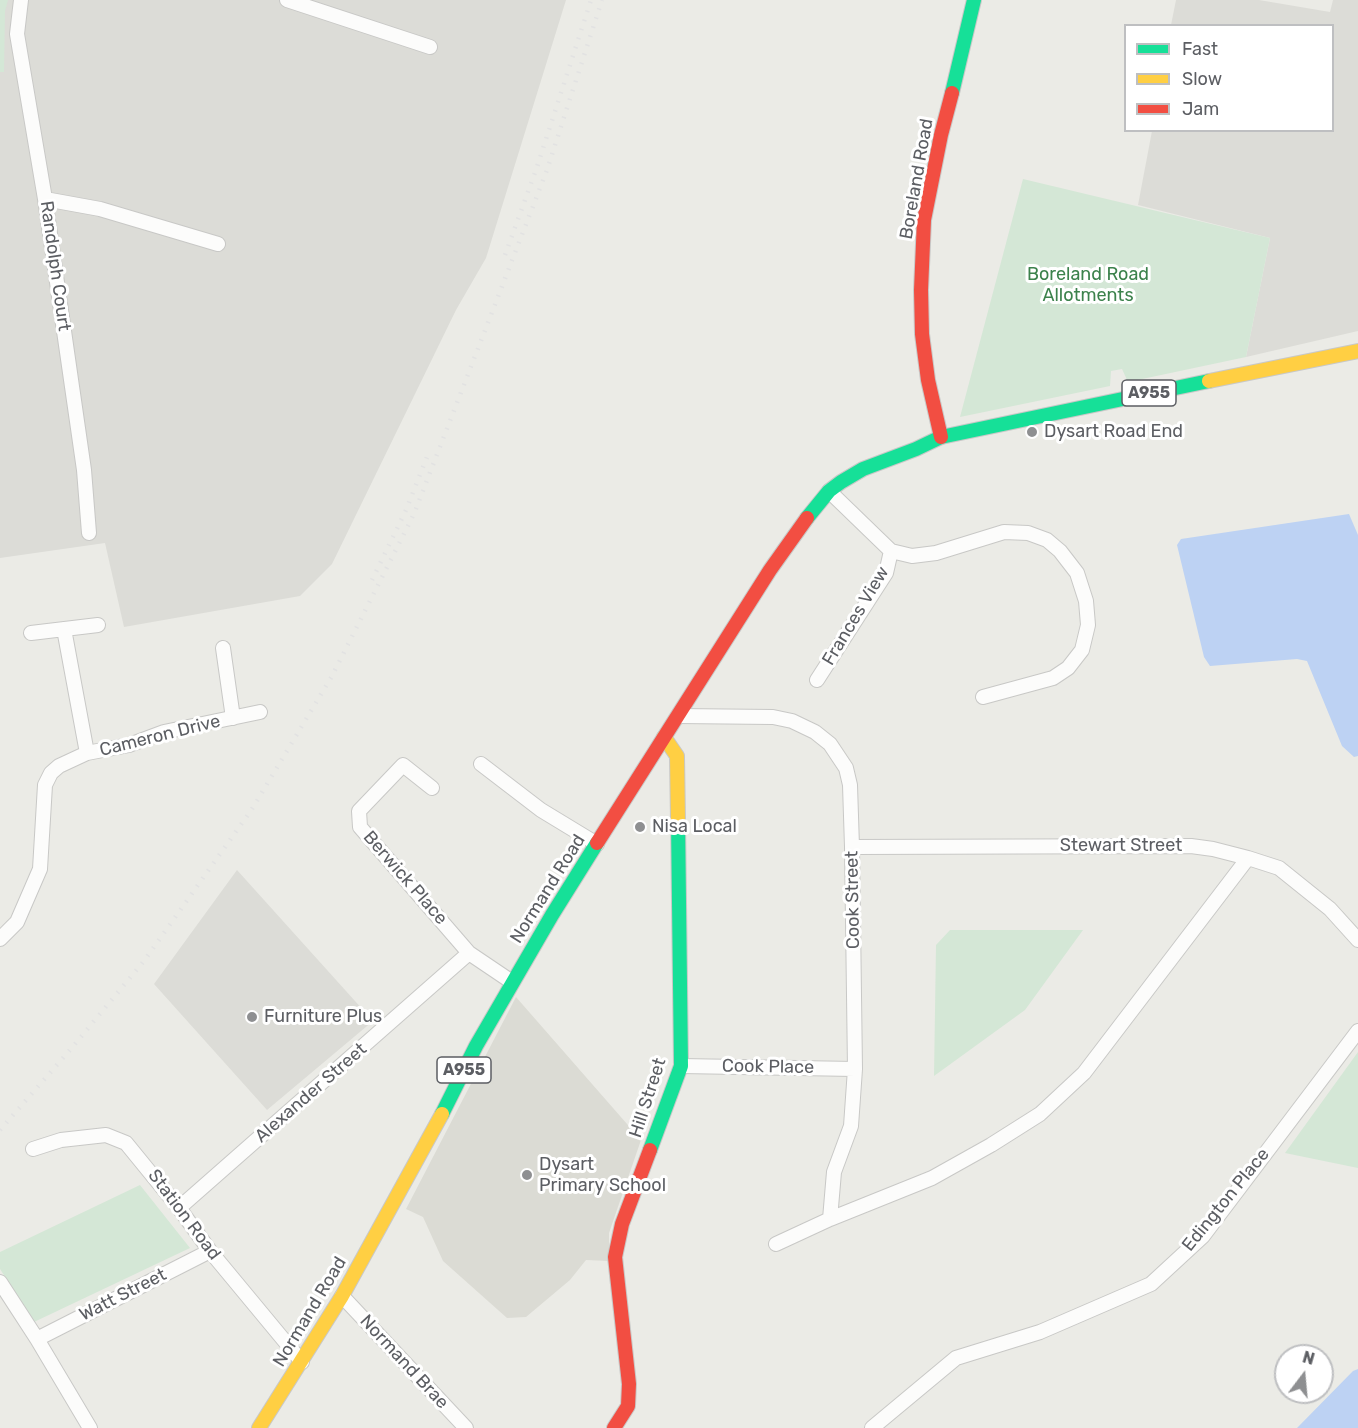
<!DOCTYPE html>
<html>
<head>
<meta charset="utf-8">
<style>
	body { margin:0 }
	#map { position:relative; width:1358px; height:1428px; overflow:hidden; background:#ebebe6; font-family:Rubik,sans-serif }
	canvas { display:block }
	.legend { position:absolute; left:1124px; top:24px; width:210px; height:108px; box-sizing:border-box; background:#fff; border:2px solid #bebfc1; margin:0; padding:8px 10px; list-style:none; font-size:18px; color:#5c5e63 }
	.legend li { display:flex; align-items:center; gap:12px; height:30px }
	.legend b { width:30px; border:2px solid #bebfc1 }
	.north { position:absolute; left:1274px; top:1344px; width:60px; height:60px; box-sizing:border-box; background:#fff; border:2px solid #bebfc1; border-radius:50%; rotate:16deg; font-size:16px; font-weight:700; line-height:24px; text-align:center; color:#5c5e63 }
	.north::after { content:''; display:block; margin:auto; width:21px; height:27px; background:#8e8f91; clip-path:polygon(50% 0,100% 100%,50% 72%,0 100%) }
</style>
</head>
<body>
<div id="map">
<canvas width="1358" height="1428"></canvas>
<ul class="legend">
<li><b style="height:8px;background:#16e098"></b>Fast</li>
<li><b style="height:8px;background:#ffcf43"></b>Slow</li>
<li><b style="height:8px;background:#f24e42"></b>Jam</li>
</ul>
<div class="north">N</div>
</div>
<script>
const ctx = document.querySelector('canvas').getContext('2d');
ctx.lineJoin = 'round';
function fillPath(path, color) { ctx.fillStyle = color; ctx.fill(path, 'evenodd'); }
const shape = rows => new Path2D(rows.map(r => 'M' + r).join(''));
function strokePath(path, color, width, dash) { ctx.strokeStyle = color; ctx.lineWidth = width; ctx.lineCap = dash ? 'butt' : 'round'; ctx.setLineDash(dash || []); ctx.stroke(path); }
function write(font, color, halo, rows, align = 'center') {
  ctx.font = font + ' Rubik,sans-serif'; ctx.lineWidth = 6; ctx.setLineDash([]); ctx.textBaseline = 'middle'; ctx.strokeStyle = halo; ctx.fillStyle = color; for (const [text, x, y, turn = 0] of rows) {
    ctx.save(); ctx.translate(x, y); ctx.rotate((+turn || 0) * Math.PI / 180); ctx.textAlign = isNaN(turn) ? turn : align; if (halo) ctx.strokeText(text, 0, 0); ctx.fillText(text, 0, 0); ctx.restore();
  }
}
const industrial = shape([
	[0,0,566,0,486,258,456,310,332,564,300,596,124,627,105,543,0,558],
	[1176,0,1259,0,1330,12,1333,0,1358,0,1358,331,1246,357,1270,238,1138,205,1152,131,1332,130,1332,26,1171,25],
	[237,870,373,1021,267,1110,154,984]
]);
const education = shape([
	[516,997,641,1140,609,1233,609,1261,586,1260,570,1280,526,1317,507,1318,443,1261,423,1217,406,1209]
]);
const green = shape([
	[0,0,8,0,5,11,4,72,0,72],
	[1023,179,1270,238,1246,357,1128,382,1122,369,1111,371,1110,386,960,417],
	[950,930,1083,930,1025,1010,934,1076,936,945],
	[1358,1052,1358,1168,1285,1153],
	[140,1185,190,1248,34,1322,0,1269,0,1252]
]);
const water = shape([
	[1349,514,1358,535,1358,756,1354,757,1342,746,1307,661,1297,659,1210,666,1204,657,1177,545,1181,539],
	[1358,1369,1358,1428,1297,1428,1353,1371]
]);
const street = shape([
	[21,0,17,34,45,199,84,470,89,533],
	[287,0,430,47],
	[45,199,100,209,218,244],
	[829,491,891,551,912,556,936,553,1004,532,1028,533,1047,540,1060,551,1077,573,1086,601,1088,625,1082,650,1068,668,1053,678,983,697],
	[64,629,87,753],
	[31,633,98,625],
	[223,648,233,718],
	[817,680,886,573,891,551],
	[678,716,773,717,792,721,815,732,830,744,846,768,850,785,852,847,855,1069,851,1126,834,1172,830,1219],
	[481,764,541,810,597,844],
	[432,788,403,765,359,811,360,827,469,953,512,982],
	[852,847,1191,846,1213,849,1248,858,1279,868,1330,909,1358,940],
	[0,939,17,922,40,869,45,785,51,773,59,766,87,753,129,745,164,732,260,712],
	[681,1066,855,1069],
	[33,1149,61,1140,106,1135,126,1143,179,1208,210,1251,302,1362],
	[179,1208,469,953],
	[776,1244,830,1219,932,1178,991,1145,1040,1114,1084,1073,1248,858],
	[0,1282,37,1339,90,1428],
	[342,1296,466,1428],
	[37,1339,210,1251],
	[872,1428,956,1358,1040,1332,1151,1284,1203,1236,1358,1031]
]);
const fast = shape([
	[952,93,974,0],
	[807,518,829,491,841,482,863,469,916,449,941,437,1209,381],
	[442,1114,476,1046,552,915,597,843],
	[650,1150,681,1066,678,820]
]);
const slow = shape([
	[1209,381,1358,351],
	[664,737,677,756,678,820],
	[259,1428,342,1296,442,1114]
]);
const jam = shape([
	[941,437,928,380,922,334,921,290,924,220,941,135,952,93],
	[597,843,770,570,807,518],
	[614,1428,628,1406,629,1384,615,1257,622,1224,650,1150]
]);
const rail = shape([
	[505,255,537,167,591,0],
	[372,580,406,510,427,457],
	[0,1130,70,1050,144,961,252,809,332,676,414,514,547,170,602,0]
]);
const markers = [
	[1032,432,6,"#8e8f91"],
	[640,827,6,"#8e8f91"],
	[252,1017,6,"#8e8f91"],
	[527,1175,6,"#8e8f91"]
];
const shields = [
	[1149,393,54],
	[464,1070,54]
];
const shieldNames = [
	["A955",1149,393],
	["A955",464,1070]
];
const streetNames = [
	["Boreland Road",917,179,-80],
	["Randolph Court",55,266,82],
	["Frances View",856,616,-59],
	["Cameron Drive",160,736,-14],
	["Stewart Street",1121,846],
	["Berwick Place",405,878,49],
	["Normand Road",548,889,-58],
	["Cook Street",853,900,-91],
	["Cook Place",768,1067,1],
	["Alexander Street",311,1093,-41],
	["Hill Street",648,1098,-72],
	["Edington Place",1226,1200,-51],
	["Station Road",184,1215,53],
	["Watt Street",123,1295,-27],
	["Normand Road",310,1312,-59],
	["Normand Brae",404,1362,47]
];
const parkNames = [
	["Boreland Road",1088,275],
	["Allotments",1088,296]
];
const poiNames = [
	["Dysart Road End",1044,432],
	["Nisa Local",652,827],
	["Furniture Plus",264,1017],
	["Dysart",539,1165],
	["Primary School",539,1186]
];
fillPath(industrial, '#dcdcd7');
fillPath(education, '#dbdbd4');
fillPath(green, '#d4e7d6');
fillPath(water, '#bdd2f3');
strokePath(street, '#c8c8c6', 16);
strokePath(fast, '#c8c8c7', 16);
strokePath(slow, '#c8c8c7', 16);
strokePath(jam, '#c8c8c7', 16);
strokePath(street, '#fcfcfb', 14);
strokePath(fast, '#16e098', 14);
strokePath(slow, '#ffcf43', 14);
strokePath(jam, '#f24e42', 14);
strokePath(rail, '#e2e2e2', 4.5, [1.5, 8]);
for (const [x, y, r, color] of markers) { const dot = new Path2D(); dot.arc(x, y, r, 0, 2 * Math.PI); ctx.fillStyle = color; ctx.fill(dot); strokePath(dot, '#fff', 2); }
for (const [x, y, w] of shields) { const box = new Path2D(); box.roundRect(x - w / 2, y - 13, w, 26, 4.5); ctx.fillStyle = '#fff'; ctx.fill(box); strokePath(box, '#5c5e63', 1.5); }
write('bold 16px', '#5c5e63', null, shieldNames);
write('18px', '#5c5e63', '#fff', streetNames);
write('18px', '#3c824c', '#fff', parkNames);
write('18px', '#5c5e63', '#fff', poiNames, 'left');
</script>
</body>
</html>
